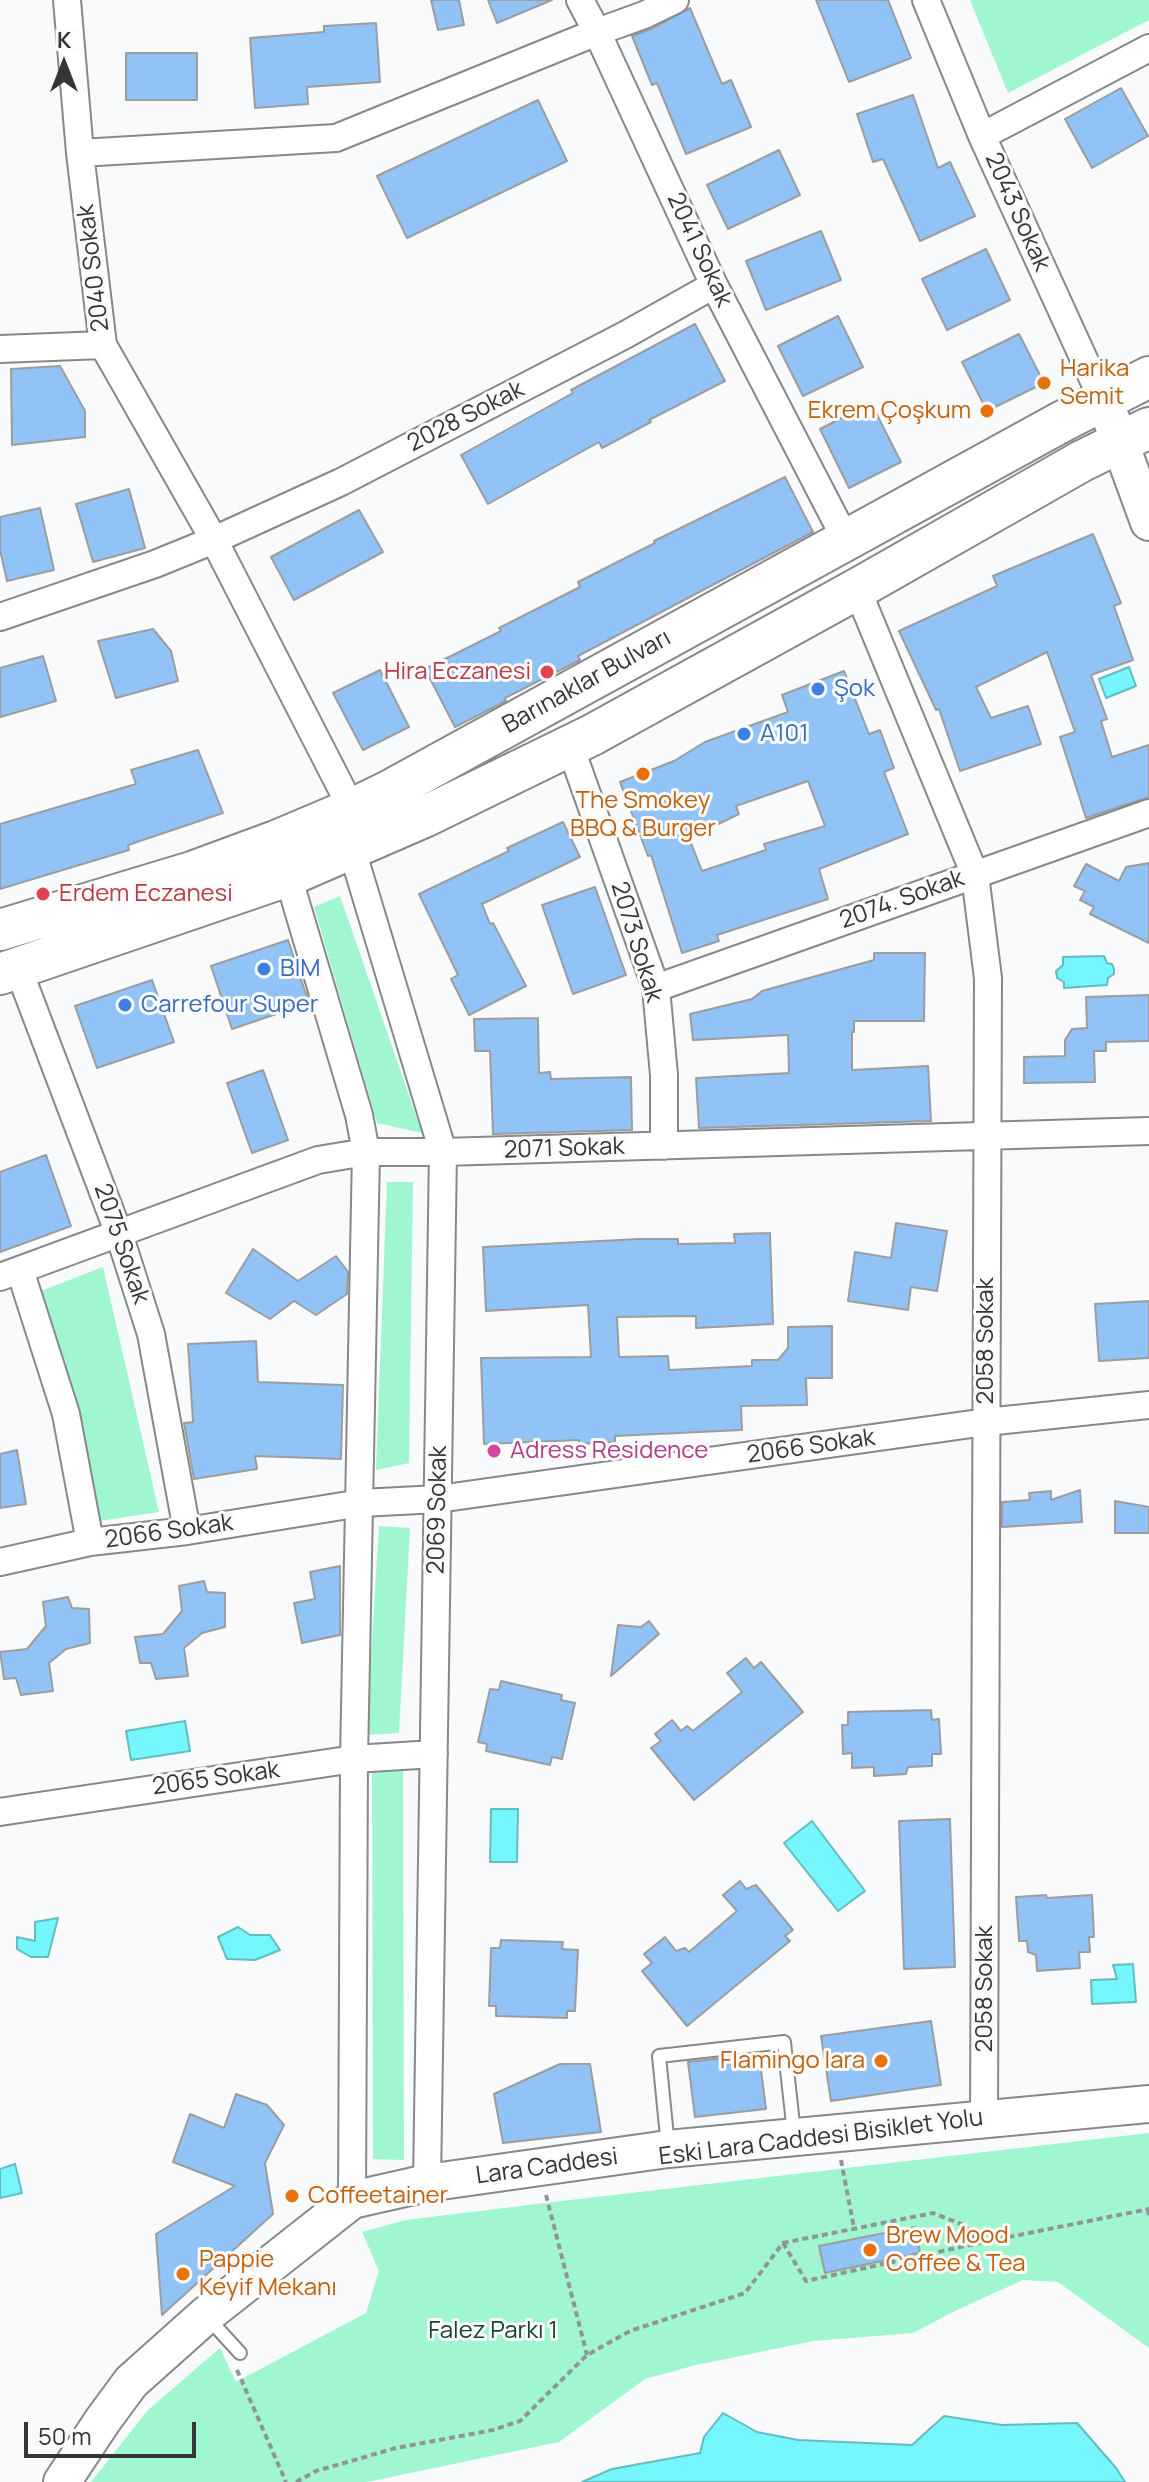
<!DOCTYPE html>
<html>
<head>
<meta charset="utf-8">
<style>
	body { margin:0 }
	#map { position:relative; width:1149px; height:2482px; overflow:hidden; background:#f8fafc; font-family:Manrope,sans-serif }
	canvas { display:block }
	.north { position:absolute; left:24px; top:24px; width:80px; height:80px; -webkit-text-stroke:6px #f8fafc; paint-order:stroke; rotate:0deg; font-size:22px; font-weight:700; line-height:32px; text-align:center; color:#343535 }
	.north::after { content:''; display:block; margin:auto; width:28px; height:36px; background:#343535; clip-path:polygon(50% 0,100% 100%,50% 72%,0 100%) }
	.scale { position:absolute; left:24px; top:2422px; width:172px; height:36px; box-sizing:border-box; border:4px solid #343535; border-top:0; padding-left:10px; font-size:24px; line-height:28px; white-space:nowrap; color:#343535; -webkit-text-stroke:6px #f8fafc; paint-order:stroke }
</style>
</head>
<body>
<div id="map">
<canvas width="1149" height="2482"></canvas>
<div class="north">K</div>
<div class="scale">50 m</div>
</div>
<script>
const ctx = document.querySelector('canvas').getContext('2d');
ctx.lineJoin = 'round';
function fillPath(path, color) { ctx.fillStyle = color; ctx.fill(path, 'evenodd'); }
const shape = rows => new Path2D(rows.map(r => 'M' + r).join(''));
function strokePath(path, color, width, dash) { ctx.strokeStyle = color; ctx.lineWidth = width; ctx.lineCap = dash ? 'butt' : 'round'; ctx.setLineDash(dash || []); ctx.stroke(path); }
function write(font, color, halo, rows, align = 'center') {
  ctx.font = font + ' Manrope,sans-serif'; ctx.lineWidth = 6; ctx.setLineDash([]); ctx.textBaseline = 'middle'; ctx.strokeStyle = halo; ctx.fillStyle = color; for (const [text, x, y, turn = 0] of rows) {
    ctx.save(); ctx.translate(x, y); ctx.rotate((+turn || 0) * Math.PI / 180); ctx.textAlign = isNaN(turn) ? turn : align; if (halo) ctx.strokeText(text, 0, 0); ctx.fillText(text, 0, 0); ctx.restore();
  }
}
const green = shape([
	[970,0,1149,0,1149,20,1008,93],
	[340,896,422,1133,377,1123,314,907],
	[387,1182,413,1182,409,1463,376,1470],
	[103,1267,159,1512,93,1522,36,1293],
	[379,1526,410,1528,399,1733,366,1735],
	[403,1770,404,2160,373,2159,372,1773],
	[1149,2133,1149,2348,1058,2282,1023,2280,957,2310,913,2333,814,2341,696,2365,645,2379,559,2442,367,2482,91,2482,148,2410,220,2348,236,2382,366,2313,379,2271,362,2232,406,2220,553,2202]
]);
const water = shape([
	[1129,667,1136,686,1106,698,1099,679,1129,667],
	[1104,956,1107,963,1112,964,1114,969,1114,974,1108,978,1107,985,1064,988,1064,982,1057,978,1056,971,1063,965,1063,957,1104,956],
	[185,1721,190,1751,131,1760,126,1731,185,1721],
	[491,1809,518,1809,517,1862,490,1862,491,1809],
	[812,1821,865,1891,838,1911,784,1843,812,1821],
	[58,1918,48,1957,31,1957,17,1949,17,1937,35,1941,35,1922,58,1918],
	[238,1927,250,1935,270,1935,280,1950,255,1960,227,1959,218,1937,238,1927],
	[1133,1964,1136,2002,1092,2004,1091,1980,1117,1979,1113,1965,1133,1964],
	[15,2164,22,2193,0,2198,0,2169,15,2164],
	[723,2413,757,2432,798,2440,912,2445,944,2416,1002,2425,1077,2423,1116,2468,1125,2482,582,2482,612,2469,700,2453,704,2437,723,2413]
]);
const building = shape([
	[431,0,459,0,464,25,438,30,431,0],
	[488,0,552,0,497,23,488,0],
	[816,0,888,0,911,58,849,82,816,0],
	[690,8,722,84,731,80,751,127,686,154,657,83,652,85,632,36,651,29,690,8],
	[376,23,380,82,307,87,308,104,255,108,250,38,324,32,324,26,376,23],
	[126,53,197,53,197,100,126,100,126,53],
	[1121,88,1148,136,1092,168,1065,119,1121,88],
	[913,95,938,168,950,162,975,216,920,241,883,159,873,162,857,114,913,95],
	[538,100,567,161,407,238,377,176,538,100],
	[779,150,800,195,728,229,707,185,779,150],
	[821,231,841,280,766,310,746,261,821,231],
	[986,249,1010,300,947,330,922,279,986,249],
	[838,316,863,367,803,396,778,346,838,316],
	[695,324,725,381,649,420,651,422,602,448,599,442,488,504,461,455,573,393,571,390,695,324],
	[1019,334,1044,383,987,411,962,362,1019,334],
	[60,366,85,411,85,437,12,445,11,369,60,366],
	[871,403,901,462,849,488,820,429,871,403],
	[785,477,813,532,578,656,580,660,505,698,506,701,455,727,425,669,501,631,499,628,580,587,578,582,655,543,654,541,785,477],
	[129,489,145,548,93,562,76,504,129,489],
	[40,508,54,570,7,581,0,550,0,517,40,508],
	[359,510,383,552,294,600,271,557,359,510],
	[1093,534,1121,603,1114,606,1133,660,1091,675,1107,719,1101,721,1112,757,1149,745,1149,797,1086,818,1060,737,1075,732,1047,652,976,687,991,718,1028,706,1041,744,960,771,939,709,936,710,899,631,997,586,993,576,1093,534],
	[153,629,171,651,178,681,116,698,98,641,153,629],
	[43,656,56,701,0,717,0,668,43,656],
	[380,670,409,727,363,750,333,693,380,670],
	[844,671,869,734,880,730,894,768,884,772,908,834,819,869,828,899,717,935,719,941,682,953,651,855,648,856,620,782,674,761,705,742,788,712,782,695,844,671],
	[808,781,825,826,764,844,766,850,702,871,689,838,739,814,736,806,808,781],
	[198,750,223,813,128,845,129,850,0,889,0,824,136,784,131,770,198,750],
	[563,822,580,857,482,904,490,924,493,923,526,986,469,1015,451,979,458,975,419,894,509,851,507,848,563,822],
	[1149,863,1149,943,1090,914,1094,907,1080,900,1085,891,1074,886,1086,864,1119,881,1126,867,1149,863],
	[595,887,626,975,573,994,542,905,595,887],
	[288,940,309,1003,232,1029,211,966,288,940],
	[874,953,925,953,924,1021,854,1021,854,1032,852,1032,852,1070,928,1066,931,1121,699,1128,696,1078,789,1073,788,1035,693,1040,690,1014,752,999,762,991,874,960,874,953],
	[152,980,174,1042,97,1068,75,1006,152,980],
	[1149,995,1149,1041,1106,1042,1106,1051,1094,1051,1095,1082,1024,1083,1024,1057,1065,1056,1065,1040,1072,1029,1087,1028,1086,997,1149,995],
	[538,1018,539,1073,550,1072,551,1079,631,1077,632,1130,493,1134,490,1051,475,1051,474,1019,538,1018],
	[263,1070,288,1140,252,1153,227,1083,263,1070],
	[46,1155,71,1226,0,1252,0,1172,46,1155],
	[896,1223,947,1231,937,1291,911,1287,908,1310,848,1301,855,1252,891,1258,896,1223],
	[770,1233,773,1324,696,1328,696,1316,617,1317,619,1357,668,1356,669,1370,752,1366,752,1360,778,1360,788,1348,788,1327,832,1326,832,1378,806,1378,807,1405,741,1406,742,1430,615,1436,615,1442,579,1444,579,1440,484,1444,481,1358,591,1357,588,1305,486,1311,483,1247,639,1239,678,1239,678,1244,735,1243,734,1234,770,1233],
	[253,1249,298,1281,336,1256,348,1272,347,1294,316,1315,294,1301,270,1319,226,1293,253,1249],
	[1149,1301,1149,1358,1099,1361,1095,1304,1149,1301],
	[256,1341,258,1382,343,1385,341,1459,255,1456,257,1469,194,1479,184,1423,193,1422,188,1344,256,1341],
	[17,1450,26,1504,0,1508,0,1454,17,1450],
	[1080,1490,1082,1522,1002,1527,1002,1502,1030,1500,1029,1493,1051,1491,1051,1500,1080,1490],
	[1115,1501,1149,1507,1149,1533,1115,1533,1115,1501],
	[340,1566,340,1635,302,1643,294,1603,315,1599,310,1572,340,1566],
	[204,1581,207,1592,225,1593,225,1627,202,1633,184,1648,188,1676,156,1679,151,1663,140,1663,135,1637,163,1634,182,1611,179,1586,204,1581],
	[68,1597,72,1608,89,1609,90,1643,66,1649,49,1663,53,1691,21,1695,16,1678,4,1679,0,1652,27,1649,46,1626,43,1602,68,1597],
	[649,1621,659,1634,611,1676,618,1625,641,1627,649,1621],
	[746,1658,754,1668,761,1662,803,1712,694,1800,651,1748,661,1741,655,1734,672,1720,681,1731,687,1726,693,1731,742,1692,727,1673,746,1658],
	[501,1681,562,1695,561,1700,575,1703,562,1759,552,1757,550,1765,486,1751,487,1744,478,1742,490,1689,499,1690,501,1681],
	[931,1710,932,1720,939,1719,941,1754,932,1754,932,1766,908,1767,906,1774,874,1776,874,1767,852,1768,852,1753,843,1754,842,1725,848,1725,848,1712,931,1710],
	[950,1819,955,1967,904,1969,899,1821,950,1819],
	[740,1881,746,1889,756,1885,793,1930,785,1936,790,1941,687,2026,642,1971,652,1963,644,1954,665,1937,676,1951,685,1948,689,1952,737,1911,723,1895,740,1881],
	[1046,1895,1047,1898,1092,1895,1094,1937,1089,1937,1090,1952,1079,1952,1080,1968,1037,1971,1036,1955,1028,1952,1027,1941,1019,1941,1016,1897,1046,1895],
	[501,1940,563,1942,562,1949,578,1950,575,2011,567,2011,567,2018,496,2016,496,2006,489,2006,491,1948,500,1948,501,1940],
	[931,2021,941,2085,831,2101,821,2036,931,2021],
	[759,2054,766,2109,695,2117,688,2062,759,2054],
	[560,2064,590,2064,601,2132,503,2143,494,2094,560,2064],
	[236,2094,267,2105,284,2125,265,2163,273,2214,162,2315,156,2234,235,2186,173,2162,190,2114,224,2128,236,2094],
	[915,2227,920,2253,825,2273,819,2246,915,2227]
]);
const path = shape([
	[841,2160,854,2228],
	[546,2195,587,2355],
	[1148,2209,1149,2217],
	[783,2243,806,2281,979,2243],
	[237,2370,286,2482],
	[296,2482,316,2471,396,2448,493,2430,520,2421,587,2355,630,2331,745,2293,783,2243,933,2213,964,2225,979,2243,1149,2209]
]);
const lane = shape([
	[668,2147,659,2056,784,2042,794,2133],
	[208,2318,240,2353]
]);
const street = shape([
	[675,0,644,15,597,32,714,285,846,540],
	[926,0,982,136,1109,414],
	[982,136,1149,48],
	[80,153,336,138,597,32,580,0],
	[0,349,103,345],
	[857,589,975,875,988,978,984,2118],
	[0,617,155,564,214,540,103,345,80,153,67,0],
	[570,746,656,988,664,1075,664,1146],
	[352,809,214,540,341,482,625,335,714,285],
	[352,850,443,1152,427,2183],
	[288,876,359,1115,366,1152,354,1759,352,2200],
	[18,968,119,1234,151,1334,187,1531],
	[656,988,1149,813],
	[20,1270,66,1414,90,1542],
	[0,1277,318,1160,366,1152,443,1152,1149,1131],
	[0,1562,90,1542,187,1531,361,1503,438,1499,986,1422,1149,1405],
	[0,1812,354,1759,434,1754]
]);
const secondary = shape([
	[1112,421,1149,522],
	[62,2482,103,2420,131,2382,206,2315,352,2200,427,2183,668,2149,1149,2104]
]);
const primary = shape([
	[0,930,192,872,276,841,352,809,389,791,1063,421,1149,377],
	[0,974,288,876,424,817,592,735,857,589,1082,461,1149,428]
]);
const markers = [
	[1044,383,8,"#e8710a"],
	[987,411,8,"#e8710a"],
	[547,672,8,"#e0444e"],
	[818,689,8,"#3f7fe0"],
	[744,734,8,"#3f7fe0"],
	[643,774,8,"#e8710a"],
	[43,894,8,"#e0444e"],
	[264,969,8,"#3f7fe0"],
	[125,1005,8,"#3f7fe0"],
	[494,1451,8,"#d1479c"],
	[881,2061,8,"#e8710a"],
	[292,2196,8,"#e8710a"],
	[870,2250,8,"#e8710a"],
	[183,2274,8,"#e8710a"]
];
const streetNames = [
	["2043 Sokak",1017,212,66],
	["2041 Sokak",699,250,65],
	["2040 Sokak",94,268,-97],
	["2028 Sokak",466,417,-27],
	["Barınaklar Bulvarı",587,682,-29],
	["2074. Sokak",902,900,-20],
	["2073 Sokak",636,942,73],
	["2071 Sokak",564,1149,-2],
	["2075 Sokak",121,1244,71],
	["2058 Sokak",986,1341,-90],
	["2066 Sokak",811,1447,-8],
	["2069 Sokak",438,1510,-89],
	["2066 Sokak",169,1532,-8],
	["2065 Sokak",216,1779,-8],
	["2058 Sokak",985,1989,-90],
	["Eski Lara Caddesi Bisiklet Yolu",821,2138,-7],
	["Lara Caddesi",547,2167,-8]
];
const foodNames = [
	["Harika",1060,369],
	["Semit",1060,397],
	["Ekrem Çoşkum",971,411,"right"],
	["The Smokey",643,801,"center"],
	["BBQ & Burger",643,829,"center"],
	["Flamingo lara",865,2061,"right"],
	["Coffeetainer",308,2196],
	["Brew Mood",886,2236],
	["Coffee & Tea",886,2264],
	["Pappie",199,2260],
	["Keyif Mekanı",199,2288]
];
const healthNames = [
	["Hira Eczanesi",531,672],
	["Erdem Eczanesi",59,894,"left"]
];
const shopNames = [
	["Şok",834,689],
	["A101",760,734],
	["BIM",280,969],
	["Carrefour Super",141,1005]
];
const hotelNames = [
	["Adress Residence",510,1451]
];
const parkNames = [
	["Falez Parkı 1",493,2331]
];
fillPath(green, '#a0f6cf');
fillPath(water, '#75f6fc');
strokePath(water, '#62bcc0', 2);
fillPath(building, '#91c3f7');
strokePath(building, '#9b9d9f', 2);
strokePath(lane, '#86888a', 16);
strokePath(street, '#86888a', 30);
strokePath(secondary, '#86888a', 40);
strokePath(primary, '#86888a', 44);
strokePath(path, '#929495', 4, [6, 4]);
strokePath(lane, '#fff', 12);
strokePath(street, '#fff', 26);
strokePath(secondary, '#fff', 36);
strokePath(primary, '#fff', 40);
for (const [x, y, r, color] of markers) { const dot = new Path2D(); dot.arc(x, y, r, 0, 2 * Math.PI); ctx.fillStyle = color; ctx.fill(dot); strokePath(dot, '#f8fafc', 3); }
write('24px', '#343535', '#f8fafc', streetNames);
write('24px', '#c56008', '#f8fafc', foodNames, 'left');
write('24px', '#be3a42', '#f8fafc', healthNames, 'right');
write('24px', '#366cbe', '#f8fafc', shopNames, 'left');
write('24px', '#b23c85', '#f8fafc', hotelNames, 'left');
write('24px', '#174332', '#f8fafc', parkNames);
</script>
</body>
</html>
